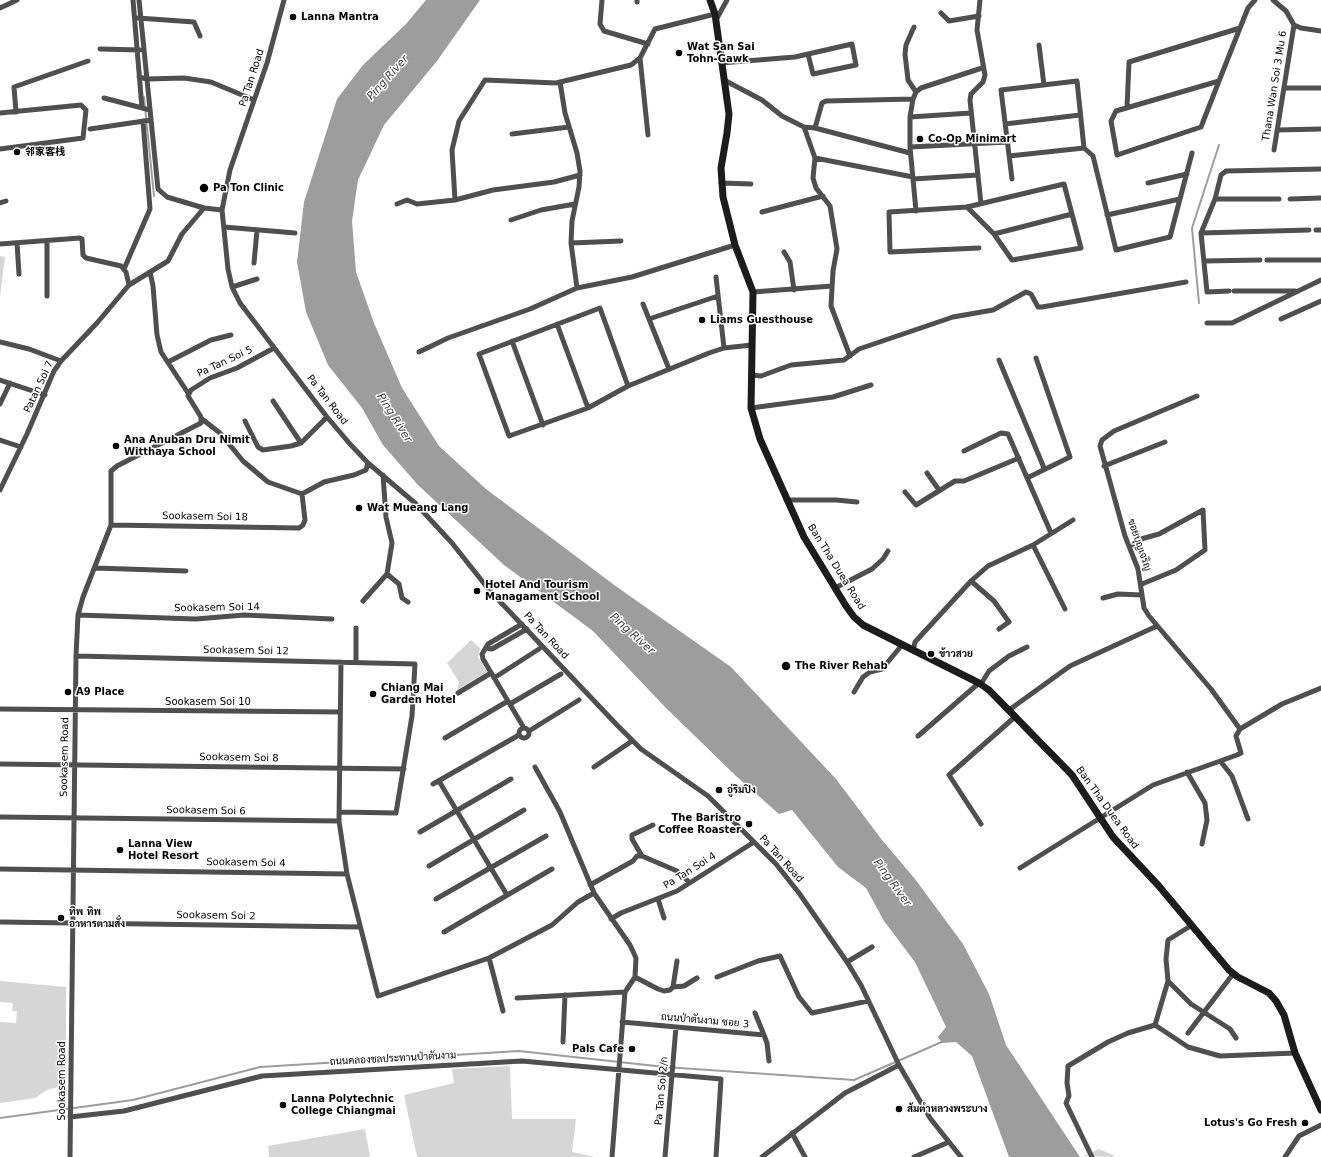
<!DOCTYPE html>
<html>
<head>
<meta charset="utf-8">
<style>
	body { margin:0 }
	canvas { display:block; background:#fff }
</style>
</head>
<body>
<canvas width="1321" height="1157"></canvas>
<script>
const ctx = document.querySelector('canvas').getContext('2d');
ctx.lineJoin = 'round';
function fillPath(path, color) { ctx.fillStyle = color; ctx.fill(path, 'evenodd'); }
const shape = rows => new Path2D(rows.map(r => 'M' + r).join(''));
function strokePath(path, color, width, dash) { ctx.strokeStyle = color; ctx.lineWidth = width; ctx.lineCap = dash ? 'butt' : 'round'; ctx.setLineDash(dash || []); ctx.stroke(path); }
function write(font, color, halo, rows, align = 'center') {
  ctx.font = font + ' "DejaVu Sans","Noto Sans SC",Sarabun,sans-serif'; ctx.lineWidth = 3; ctx.setLineDash([]); ctx.textBaseline = 'middle'; ctx.strokeStyle = halo; ctx.fillStyle = color; for (const [text, x, y, turn = 0] of rows) {
    ctx.save(); ctx.translate(x, y); ctx.rotate((+turn || 0) * Math.PI / 180); ctx.textAlign = isNaN(turn) ? turn : align; if (halo) ctx.strokeText(text, 0, 0); ctx.fillText(text, 0, 0); ctx.restore();
  }
}
const green = shape([
	[0,256,5,257,0,297],
	[471,640,480,648,478,657,487,672,457,690,459,682,447,663],
	[0,981,66,987,66,1085,47,1090,35,1098,0,1103,0,1022,16,1023,17,1011,12,1011,13,1003,0,1002],
	[510,1066,512,1119,576,1119,572,1152,595,1157,417,1157,404,1095,454,1083,452,1069],
	[365,1129,370,1157,269,1157,268,1146],
	[1099,1149,1113,1155,1114,1157,1084,1156]
]);
const water = shape([
	[426,0,480,0,437,61,384,125,358,180,352,221,356,272,374,323,402,388,439,446,486,489,617,587,731,667,836,779,882,840,915,879,963,944,989,994,1006,1045,1080,1157,1009,1157,972,1056,956,1042,942,1043,938,1037,946,1027,915,962,884,921,866,888,838,867,792,810,779,814,736,776,665,707,593,631,504,565,418,485,383,445,362,408,328,365,306,312,297,262,304,202,337,99,363,65,406,24]
]);
const stream = shape([
	[144,97,154,196],
	[1199,303,1192,228,1219,145],
	[0,1118,133,1100,260,1067,519,1051,665,1067,854,1080,944,1041]
]);
const street = shape([
	[133,0,142,108],
	[139,0,158,189,167,197,204,208],
	[284,0,267,63,230,170,222,210,228,269,232,287,240,303,327,417,350,444,368,463,415,503,452,543,490,591,617,725,641,749,708,796,776,864,799,893,847,962,861,985,899,1065,930,1118,961,1157],
	[602,0,600,24,604,31,648,44],
	[980,0,977,30,985,75,983,82,971,94,970,100,981,204],
	[1273,0,1286,11,1294,25,1301,28,1321,31],
	[637,2,637,0],
	[0,8,17,0],
	[941,13,949,21,979,16],
	[138,18,194,22,200,36],
	[716,20,727,0],
	[914,27,906,45,905,54,908,80,916,92],
	[1039,45,1044,85],
	[100,49,140,50],
	[640,58,648,135],
	[721,63,795,57,852,44,856,65,813,74,808,54],
	[139,77,147,79,184,78,211,82,254,100],
	[724,80,762,100,782,116,804,127,815,128,910,153],
	[1219,81,1116,111,1111,121,1117,155,1201,127,1219,81,1240,28,1248,8,1255,0],
	[560,82,565,113,577,153,580,171,579,187,572,221,571,243,577,288],
	[1284,88,1321,88],
	[104,98,150,110],
	[1127,108,1129,62,1240,28],
	[16,112,14,87,88,61],
	[0,113,81,105,86,110,83,138,0,149],
	[910,117,971,113],
	[1005,124,1080,115],
	[804,127,815,158,913,177],
	[815,128,822,103,826,101,913,99],
	[90,129,151,120],
	[1277,130,1321,129],
	[512,134,569,127],
	[910,147,1008,142],
	[1274,150,1294,25],
	[1009,156,1084,148,1093,156,1116,250,1170,237,1192,153],
	[815,158,813,178,816,188,830,206,837,249,833,271,831,306,850,356],
	[913,179,978,175],
	[1012,179,1001,90,1077,81,1084,148],
	[721,183,751,184],
	[1148,183,1187,174],
	[1215,199,1279,199],
	[1290,199,1321,198],
	[455,200,452,150,459,121,485,80,556,83,631,65,640,58,655,29,715,14],
	[0,203,6,201],
	[397,204,407,200,417,204,455,200,493,190,554,182,580,175],
	[967,207,994,234,1012,260,1081,248,1064,184,967,207,889,212,890,252,979,248],
	[916,211,910,147,910,117,913,99,916,92,921,88,982,68],
	[762,212,823,196],
	[1107,215,1180,199],
	[511,220,541,210,575,204],
	[224,227,295,233],
	[1316,230,1321,230],
	[1201,233,1309,230],
	[994,234,1072,214],
	[47,241,47,296],
	[17,243,19,274],
	[571,243,621,241],
	[0,244,80,238,82,239,83,255,86,258,121,266,126,272,129,285],
	[784,252,790,262,794,290],
	[1267,260,1321,260],
	[1204,261,1260,260],
	[254,263,257,230],
	[124,269,150,209,143,121],
	[150,272,153,286,157,335,161,352,188,393],
	[716,277,724,348],
	[232,287,257,279],
	[1229,291,1207,292,1201,233,1215,199,1221,175,1226,171,1321,169],
	[1234,291,1295,291],
	[753,292,832,286],
	[643,304,669,369],
	[649,319,718,296],
	[1281,319,1321,301],
	[1207,323,1232,323,1321,280],
	[557,324,588,408],
	[512,341,543,425],
	[0,342,29,349,61,361],
	[419,352,448,338,530,309,577,288,632,277,735,245],
	[999,360,1044,468],
	[168,362,211,340,231,335],
	[751,375,761,376,791,365,844,360,859,349,953,317,993,310,1026,292,1031,294,1038,307,1042,307,1186,282],
	[0,380,45,395],
	[628,386,600,308,479,354,509,436,588,408,628,386,709,353,724,348,752,345],
	[1197,396,1114,431,1102,440,1100,446,1125,536,1138,569,1144,608,1149,616,1211,689,1240,729],
	[273,401,301,443,327,417],
	[0,404,10,383],
	[751,408,833,397,871,385],
	[202,419,220,433,243,461,268,482,302,494],
	[245,421,258,447,263,450,291,446,301,443],
	[0,440,21,447],
	[964,451,1001,433,1008,434,1051,533],
	[1104,466,1165,442],
	[927,473,939,490],
	[1027,478,1070,457,1036,358],
	[0,490,27,434,54,371,61,361,97,323,129,285,168,261,182,234,204,208,222,210],
	[905,492,916,505,955,481,964,481,1019,458],
	[786,500,836,500,857,502],
	[111,525,299,528,303,525,305,520,302,494,324,482,354,475,366,470,368,463],
	[1033,545,1065,609],
	[1130,546,1141,539,1159,534,1203,510,1205,550,1176,570,1142,584],
	[95,568,186,571],
	[387,574,399,584,402,598,408,602],
	[971,581,994,601,1009,622,999,629],
	[835,588,872,569,883,559,888,551],
	[1103,598,1118,594,1142,595],
	[363,601,387,574,392,543,386,517,383,475],
	[78,615,196,619,244,615,332,619],
	[522,624,488,644,482,654,483,659,524,728],
	[486,648,492,649,527,629],
	[913,651,915,642,971,581,988,566,1033,545,1073,520],
	[76,656,415,664,412,716,396,813,339,812],
	[341,662,339,821,347,874,378,996,489,958,552,925,578,902,594,893],
	[356,662,356,628],
	[494,678,539,649],
	[981,684,989,671,1009,656,1027,647],
	[854,692,863,677,870,672,882,669,902,645],
	[458,693,491,673],
	[510,704,561,674],
	[0,709,340,712],
	[1009,710,1070,666,1157,626],
	'519 733a5 5 0 1 1 10 0a5 5 0 1 1-10 0Z',
	[529,731,579,700],
	[918,736,979,683],
	[445,738,508,701],
	[1221,762,1232,776,1248,819],
	[0,764,404,769],
	[535,767,560,812,594,893,630,945,636,958,635,977,625,992,612,1157],
	[594,767,632,741],
	[1187,772,1205,803,1207,820,1202,844],
	[439,781,507,895],
	[433,784,519,735],
	[0,817,339,821],
	[981,824,949,775,1016,716],
	[420,832,511,779],
	[642,856,632,839,632,835,653,825],
	[429,866,524,810],
	[1020,868,1153,785,1237,755,1241,753,1236,736,1240,729,1282,704,1321,688],
	[0,869,347,874],
	[590,885,633,861,637,856,642,856,677,871,689,882],
	[436,899,546,836],
	[658,899,664,918],
	[611,919,621,913,677,891,754,842],
	[0,922,360,927],
	[444,932,552,869],
	[489,958,503,1011],
	[847,962,872,947],
	[635,977,658,989,664,991,670,990,673,987,677,961],
	[717,977,758,961,780,956,799,997,812,1013,868,1001],
	[1168,981,1191,1004,1230,1029,1236,1038],
	[673,987,684,986,697,978],
	[517,998,625,992],
	[622,1022,764,1035,755,1013],
	[1155,1025,1188,1047,1220,1056,1295,1053],
	[1188,1033,1233,974],
	[764,1035,767,1043,769,1061],
	[563,1042,565,995],
	[70,1117,124,1111,262,1076,522,1061,721,1079,716,1157],
	[792,1133,805,1157],
	[70,1157,76,656,78,615,83,597,111,525,111,471,117,466,201,423,201,417,188,396,191,390,210,378,237,368,274,348],
	[665,1157,676,1027],
	[762,1157,845,1093,899,1065],
	[914,1157,949,1142],
	[1092,1157,1066,1103,1069,1096,1067,1083,1068,1066,1108,1042,1128,1033,1155,1025,1168,981,1166,959,1168,940,1192,925],
	[1285,1157,1299,1136,1321,1125]
]);
const secondary = shape([
	[710,0,715,14,729,114,727,133,721,168,723,197,735,245,753,292,751,408,760,439,804,537,846,606,854,617,863,625,979,683,989,690,1072,775,1113,837,1158,885,1229,970,1238,977,1269,993,1276,1001,1284,1015,1295,1053,1321,1110]
]);
const markers = [
	[293,17,4,"#000"],
	[679,53,4,"#000"],
	[920,139,4,"#000"],
	[17,152,4,"#000"],
	[204,188,5,"#000"],
	[702,320,4,"#000"],
	[116,446,4,"#000"],
	[359,508,4,"#000"],
	[477,591,4,"#000"],
	[931,654,4,"#000"],
	[786,666,5,"#000"],
	[68,692,4,"#000"],
	[373,694,4,"#000"],
	[719,790,4,"#000"],
	[749,824,4,"#000"],
	[120,850,4,"#000"],
	[61,918,4,"#000"],
	[632,1049,4,"#000"],
	[283,1105,4,"#000"],
	[899,1109,4,"#000"],
	[1305,1123,4,"#000"]
];
const poiNames = [
	["Lanna Mantra",301,17],
	["Wat San Sai",687,47],
	["Tohn-Gawk",687,59],
	["Co-Op Minimart",928,139],
	["邻家客栈",25,152],
	["Pa Ton Clinic",213,188],
	["Liams Guesthouse",710,320],
	["Ana Anuban Dru Nimit",124,440],
	["Witthaya School",124,452],
	["Wat Mueang Lang",367,508],
	["Hotel And Tourism",485,585],
	["Managament School",485,597],
	["ข้าวสวย",939,654],
	["The River Rehab",795,666],
	["Chiang Mai",381,688],
	["Garden Hotel",381,700],
	["A9 Place",76,692],
	["อู่ริมปิง",727,790],
	["The Baristro",741,818,"right"],
	["Coffee Roaster",741,830,"right"],
	["Lanna View",128,844],
	["Hotel Resort",128,856],
	["ทิพ ทิพ",69,912],
	["อาหารตามสั่ง",69,924],
	["Pals Cafe",624,1049,"right"],
	["Lanna Polytechnic",291,1099],
	["College Chiangmai",291,1111],
	["ส้มตำหลวงพระบาง",907,1109],
	["Lotus's Go Fresh",1297,1123,"right"]
];
const streetNames = [
	["Pa Tan Road",252,78,-72],
	["Thana Wan Soi 3 Mu 6",1275,86,-81],
	["Pa Tan Soi 5",225,362,-25],
	["Patan Soi 7",39,387,-65],
	["Pa Tan Road",327,400,52],
	["Sookasem Soi 18",205,517,1],
	["ซอยบุญเจริญ",1139,545,71],
	["Ban Tha Duea Road",836,567,58],
	["Sookasem Soi 14",217,608,-1],
	["Pa Tan Road",546,636,47],
	["Sookasem Soi 12",246,651,1],
	["Sookasem Soi 10",208,702],
	["Sookasem Road",65,757,-89],
	["Sookasem Soi 8",239,758,1],
	["Ban Tha Duea Road",1107,808,54],
	["Sookasem Soi 6",206,811,1],
	["Pa Tan Road",781,859,48],
	["Sookasem Soi 4",246,863,1],
	["Pa Tan Soi 4",690,871,-32],
	["Sookasem Soi 2",216,916,1],
	["ถนนป่าตันงาม ซอย 3",705,1021,5],
	["ถนนคลองชลประทานป่าตันงาม",393,1059,-3],
	["Sookasem Road",62,1081,-90],
	["Pa Tan Soi 2/ก",662,1091,-85]
];
const waterNames = [
	["Ping River",388,78,-48],
	["Ping River",394,418,58],
	["Ping River",632,634,42],
	["Ping River",892,883,54]
];
fillPath(green, '#d6d6d6');
fillPath(water, '#9d9d9d');
strokePath(stream, '#9d9d9d', 2);
strokePath(street, '#4f4f4f', 5);
strokePath(secondary, '#1c1c1c', 7);
for (const [x, y, r, color] of markers) { const dot = new Path2D(); dot.arc(x, y, r, 0, 2 * Math.PI); ctx.fillStyle = color; ctx.fill(dot); strokePath(dot, '#fff', 1.5); }
write('bold 10px', '#000', '#fff', poiNames, 'left');
write('10px', '#000', '#fff', streetNames);
write('italic 11px', '#3e3e3e', '#fff', waterNames);
</script>
</body>
</html>
